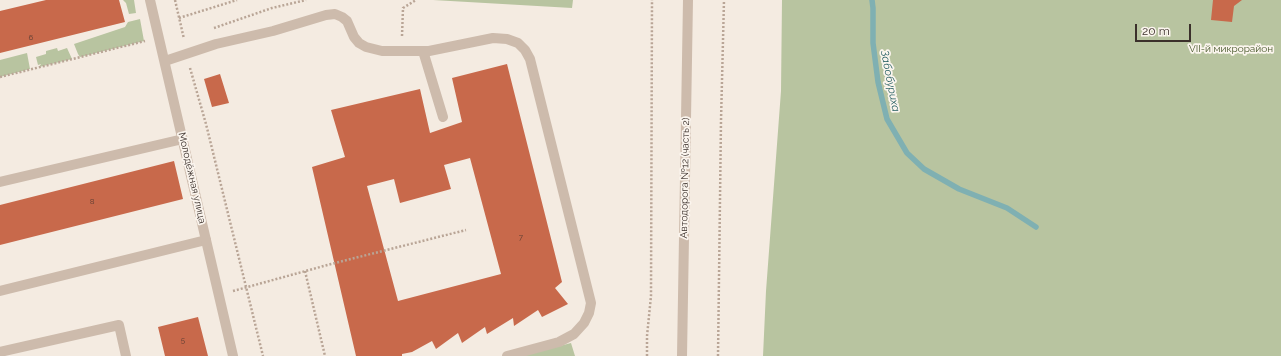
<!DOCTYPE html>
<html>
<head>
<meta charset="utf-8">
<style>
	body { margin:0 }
	#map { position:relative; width:1281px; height:356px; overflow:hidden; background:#f4ebe1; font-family:Raleway,sans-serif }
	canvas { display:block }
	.scale { position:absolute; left:1135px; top:24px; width:56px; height:18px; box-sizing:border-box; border:2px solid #3b302b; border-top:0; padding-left:5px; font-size:12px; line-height:14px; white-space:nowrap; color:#3b302b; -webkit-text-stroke:3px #fbf5ee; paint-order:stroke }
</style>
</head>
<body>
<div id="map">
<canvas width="1281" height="356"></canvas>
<div class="scale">20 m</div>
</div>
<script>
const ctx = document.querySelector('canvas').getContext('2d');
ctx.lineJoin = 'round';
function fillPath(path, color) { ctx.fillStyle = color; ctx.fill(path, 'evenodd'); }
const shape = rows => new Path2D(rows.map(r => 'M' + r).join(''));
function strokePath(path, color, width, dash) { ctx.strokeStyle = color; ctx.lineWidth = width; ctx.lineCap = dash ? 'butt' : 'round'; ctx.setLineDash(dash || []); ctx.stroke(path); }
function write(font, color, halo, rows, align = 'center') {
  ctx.font = font + ' Raleway,sans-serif'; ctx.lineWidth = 3.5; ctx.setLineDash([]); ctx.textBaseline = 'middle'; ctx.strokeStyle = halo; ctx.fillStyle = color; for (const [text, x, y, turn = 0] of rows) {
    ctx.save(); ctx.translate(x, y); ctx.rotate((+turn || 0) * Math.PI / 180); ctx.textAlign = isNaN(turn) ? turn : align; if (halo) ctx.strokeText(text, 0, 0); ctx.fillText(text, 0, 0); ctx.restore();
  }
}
const green = shape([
	[123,0,134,0,136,13,129,14,126,3],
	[433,0,573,0,572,8],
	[782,0,1281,0,1281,356,763,356,766,291,781,91],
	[140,19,144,41,80,57,78,54,74,44,125,27,128,22],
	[57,48,58,51,67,48,72,59,39,67,41,64,38,65,36,57,46,54,46,51],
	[27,53,30,69,0,77,0,60],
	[571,343,575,356,521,356]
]);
const stream = shape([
	[872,0,873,8,873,43,878,82,887,119,907,153,924,169,959,189,1007,208,1036,227]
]);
const building = shape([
	[46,0,119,0,125,22,0,53,0,11],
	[1213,0,1242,0,1234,6,1232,22,1211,20],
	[507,64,562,282,555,288,568,304,542,317,538,310,514,326,513,318,487,334,485,327,462,343,458,333,436,349,432,341,412,352,402,354,402,356,356,356,312,167,345,157,331,110,420,89,430,133,462,122,452,78],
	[470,158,501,274,398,301,367,186,394,179,400,203,451,189,444,165],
	[220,74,229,103,212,107,204,79],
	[174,161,183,199,0,245,0,205],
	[198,317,208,356,165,356,158,327]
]);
const path = shape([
	[175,0,184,39],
	[179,18,237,0],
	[214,28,272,8,306,0],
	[402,36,403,8,416,0],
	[190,68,206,124,263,356],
	[0,77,145,41],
	[305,271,325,356],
	[233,291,331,264,466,230],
	[647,356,647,336,651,296,652,0],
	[718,356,721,121,724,0]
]);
const service = shape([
	[423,51,443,117],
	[165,61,216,44,273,31,326,15,335,14,342,17,347,21,354,37,359,43,366,47,382,51,429,51,493,38,507,39,518,43,525,50,530,59,591,303,589,313,584,323,574,334,559,342,507,356],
	[0,182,183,139],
	[0,291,206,240],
	[0,352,119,325,126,356]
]);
const minor = shape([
	[150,0,233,356]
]);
const tertiary = shape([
	[682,356,688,0]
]);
const numberNames = [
	["6",31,38],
	["8",92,202],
	["7",521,238],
	["5",183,341]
];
const parkNames = [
	["VII-й микрорайон",1231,49]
];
const streetNames = [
	["Молодёжная улица",192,178,77],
	["Автодорога №12 (часть 2)",685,178,-89]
];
const waterNames = [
	["Забобуриха",890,81,79]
];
fillPath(green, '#b8c4a0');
strokePath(stream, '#7fb0b2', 5.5);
fillPath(building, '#c8694b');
strokePath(path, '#b9a596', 2.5, [2, 2]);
strokePath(service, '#cdbbac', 10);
strokePath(minor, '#cdbbac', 10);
strokePath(tertiary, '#cdbbac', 10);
write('8px', '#5e3e33', null, numberNames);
write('10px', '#4a5a2e', '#fbf5ee', parkNames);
write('10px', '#3b302b', '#fbf5ee', streetNames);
write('italic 11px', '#1f5a5e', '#fbf5ee', waterNames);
</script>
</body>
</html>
